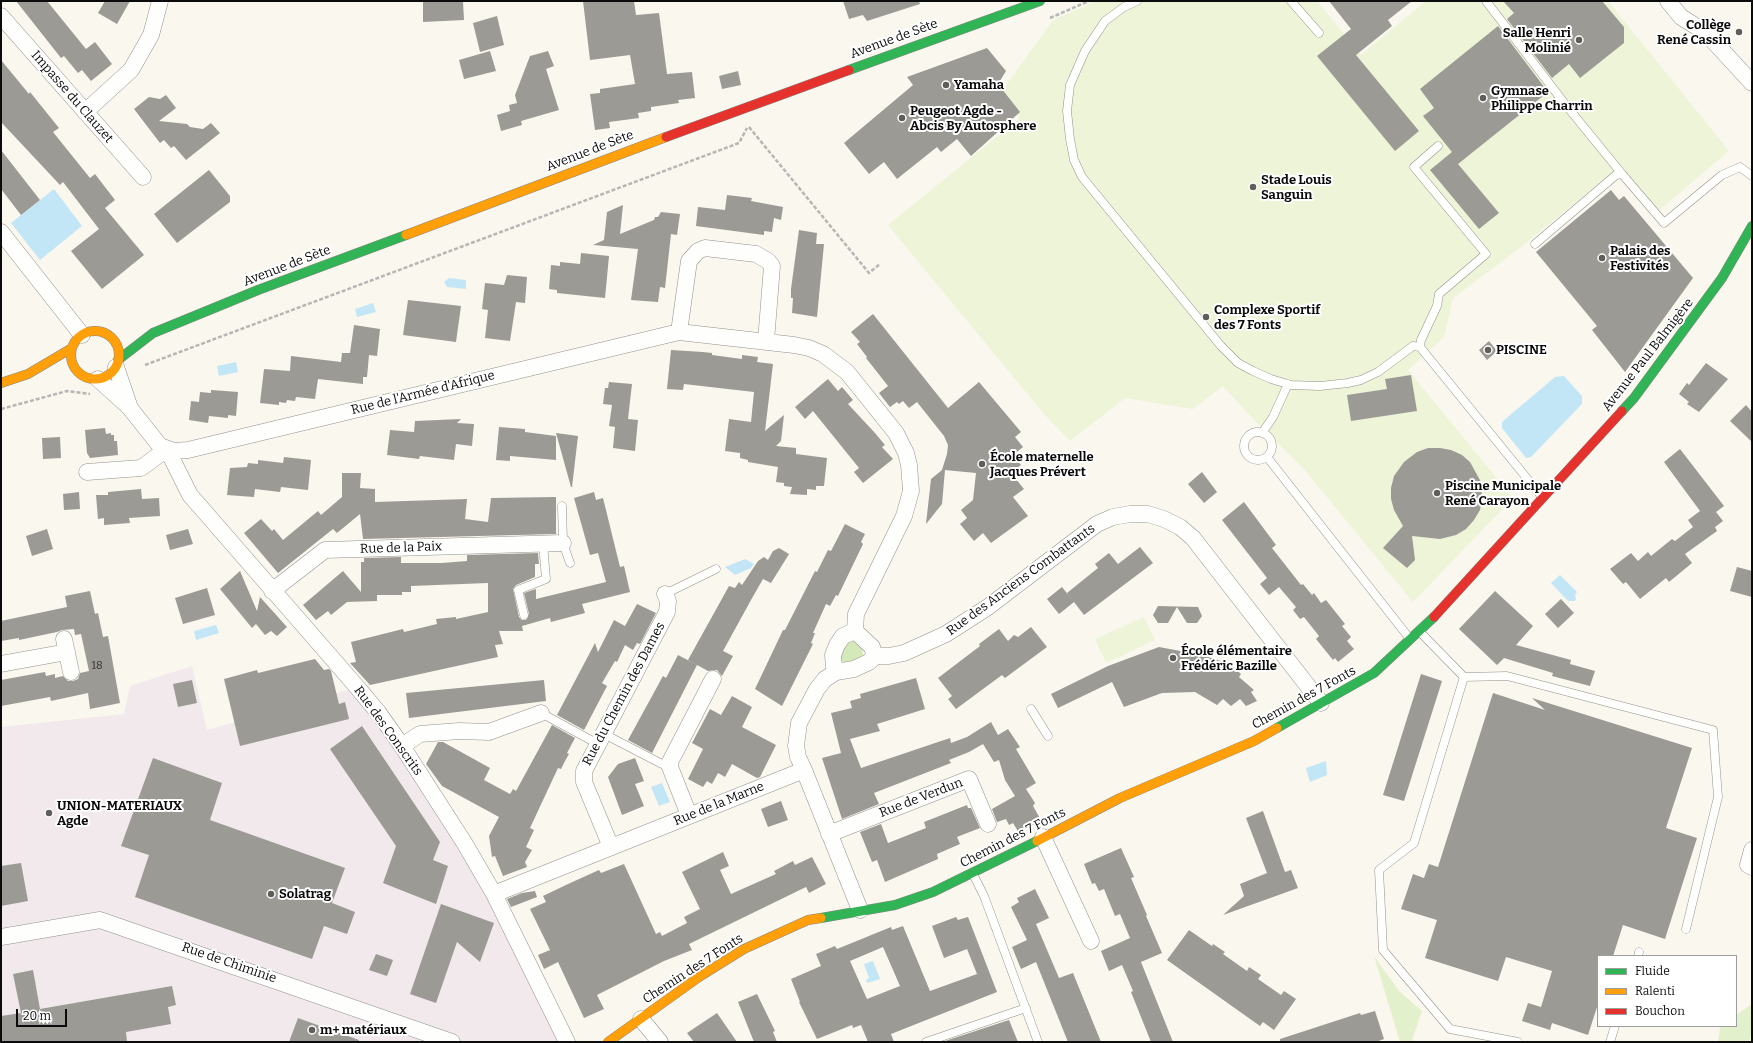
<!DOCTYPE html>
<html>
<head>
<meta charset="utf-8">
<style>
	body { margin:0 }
	#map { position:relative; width:1753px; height:1043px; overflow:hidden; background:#faf7ee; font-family:Bitter,serif }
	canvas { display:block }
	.frame { position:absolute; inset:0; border:2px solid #0b0b0b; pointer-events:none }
	.legend { position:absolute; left:1597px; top:955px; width:140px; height:72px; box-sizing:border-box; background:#fff; border:1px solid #9d9d9d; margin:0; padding:5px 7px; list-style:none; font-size:12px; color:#0b0b0b }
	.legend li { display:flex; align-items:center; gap:8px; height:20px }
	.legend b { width:20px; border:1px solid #9d9d9d }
	.scale { position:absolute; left:16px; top:1009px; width:51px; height:18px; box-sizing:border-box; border:2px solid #0b0b0b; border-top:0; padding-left:5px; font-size:12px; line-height:14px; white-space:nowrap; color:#0b0b0b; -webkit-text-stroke:3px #fff; paint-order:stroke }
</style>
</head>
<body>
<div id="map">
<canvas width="1753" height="1043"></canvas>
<div class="frame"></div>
<ul class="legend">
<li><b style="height:5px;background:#30b455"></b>Fluide</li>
<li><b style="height:5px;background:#ff9f0a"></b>Ralenti</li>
<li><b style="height:5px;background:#e5322d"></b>Bouchon</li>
</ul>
<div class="scale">20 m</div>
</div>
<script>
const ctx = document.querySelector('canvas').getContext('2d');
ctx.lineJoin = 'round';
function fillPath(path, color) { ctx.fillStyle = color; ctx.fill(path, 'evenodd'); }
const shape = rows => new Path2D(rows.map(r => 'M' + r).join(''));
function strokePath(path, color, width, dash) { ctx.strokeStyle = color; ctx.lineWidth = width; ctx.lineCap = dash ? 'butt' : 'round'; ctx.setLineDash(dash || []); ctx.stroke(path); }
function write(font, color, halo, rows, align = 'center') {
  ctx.font = font + ' Bitter,serif'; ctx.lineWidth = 4; ctx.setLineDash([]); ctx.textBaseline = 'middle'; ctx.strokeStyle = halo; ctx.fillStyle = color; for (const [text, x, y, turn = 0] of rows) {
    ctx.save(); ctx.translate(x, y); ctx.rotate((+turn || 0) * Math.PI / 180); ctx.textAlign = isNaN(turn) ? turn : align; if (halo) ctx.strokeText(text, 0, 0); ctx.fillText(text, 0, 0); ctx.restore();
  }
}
const industrial = shape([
	[192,666,207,730,368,684,502,897,562,1042,1,1042,1,727,124,714,130,686]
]);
const green = shape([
	[1374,956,1399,991,1422,1011,1412,1040,1418,1042,1400,1042],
	[1752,1004,1752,1032,1749,1042,1718,1042,1720,1028,1723,1026,1736,1026,1736,1015]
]);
const forest = shape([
	[853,640,862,647,863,655,859,661,844,663,841,661,840,646]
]);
const pitch = shape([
	[1096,1,1317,1,1361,55,1426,1,1608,1,1729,151,1657,212,1621,165,1521,247,1453,298,1444,337,1408,370,1513,498,1413,602,1304,469,1256,422,1223,386,1193,409,1125,398,1070,441,1044,414,888,225,1020,118,1001,92,1053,20],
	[1144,617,1155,640,1106,663,1095,639]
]);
const water = shape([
	[54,189,82,226,40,260,11,223],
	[449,278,466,280,466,289,447,287,444,282],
	[373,303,376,312,357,317,355,309],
	[236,362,238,372,219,376,217,366],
	[1564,376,1582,396,1582,404,1531,457,1526,458,1502,428,1502,422,1555,377],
	[745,559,754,564,751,568,735,575,725,567],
	[1560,575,1577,592,1575,595,1576,599,1575,601,1568,601,1551,583],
	[216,625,219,633,196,640,194,631],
	[1326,761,1327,775,1310,782,1306,768],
	[662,783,670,802,659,806,651,787],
	[873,961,880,979,867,983,866,980,869,978,864,964]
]);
const building = shape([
	[16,1,47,1,86,49,95,42,112,64,91,81,82,70,78,73,64,56,61,58],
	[105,1,130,1,117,24,98,13],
	[423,1,463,1,464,20,423,22],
	[583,1,634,1,636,15,659,13,667,74,692,72,695,98,678,100,679,103,651,107,651,111,638,113,639,118,609,122,610,128,595,130,590,94,600,93,600,89,635,84,630,55,590,60],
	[843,1,919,1,920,4,867,21,863,15,849,19],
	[1329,1,1412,1,1388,20,1392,26,1356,55,1419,131,1395,151,1317,56,1351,29],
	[1503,1,1602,1,1624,27,1624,43,1580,78,1569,64,1552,78,1507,19,1514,13],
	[497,16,504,45,480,52,473,23],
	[1498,26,1548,92,1458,164,1499,213,1479,229,1430,170,1452,152,1423,116,1434,108,1420,89],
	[987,48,1006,71,998,84,1020,112,971,156,957,139,941,152,937,147,897,179,884,162,869,174,844,143,913,85,907,77],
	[490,51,496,71,464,79,459,60],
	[548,51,554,66,546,69,559,110,521,121,522,125,501,131,497,115,510,111,509,105,517,103,515,95,530,56],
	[1,60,29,94,30,92,59,128,53,132,90,178,95,174,115,200,105,208,144,255,102,289,71,251,99,229,63,182,60,185,1,122],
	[738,71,741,85,722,89,719,76],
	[166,95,176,108,159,121,187,124,190,127,203,129,211,123,220,133,186,160,174,146,171,148,164,140,160,143,134,109,149,97,160,99],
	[1,150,40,200,21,215,1,189],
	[209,170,230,196,230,202,177,243,154,214],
	[1611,190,1619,200,1624,196,1693,278,1625,372,1592,330,1597,326,1536,252],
	[727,195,752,198,751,201,783,207,781,220,774,218,772,232,764,231,764,235,696,226,698,207,725,210],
	[623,205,620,234,654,220,655,217,658,217,661,212,680,214,677,235,671,234,665,288,660,287,658,302,631,300,638,249,593,245,604,240,607,212],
	[799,230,817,233,816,244,824,244,817,317,792,313,793,298,791,298,791,289],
	[581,253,609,256,605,298,557,293,557,290,549,289,551,265,560,266,560,262,580,264],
	[507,275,527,277,525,303,516,302,510,341,485,338,488,310,482,309,485,283,504,285],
	[408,300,461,306,456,342,403,335],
	[873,314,948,408,979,382,1021,432,1015,437,1023,447,1013,455,1021,465,1011,473,1024,489,1013,497,1028,516,991,543,983,533,974,541,960,524,967,518,961,510,973,500,976,473,945,470,942,504,926,524,931,479,942,470,947,454,948,445,944,436,917,402,909,408,903,401,899,404,897,402,890,407,879,393,888,386,866,358,867,357,857,344,860,342,851,332],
	[354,325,380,329,377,356,369,355,367,377,363,377,363,384,318,379,315,399,296,397,295,401,287,400,286,403,279,402,279,405,260,403,264,369,290,371,291,356,341,362,342,353,350,353],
	[1489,341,1497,351,1487,360,1479,350],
	[671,350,703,352,712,353,712,355,742,359,742,355,758,357,757,362,773,364,765,431,784,415,781,441,776,446,796,448,796,454,827,458,824,486,816,486,816,490,807,489,807,495,790,494,792,487,784,486,784,483,776,482,778,467,748,462,748,460,740,458,740,453,725,451,729,419,751,422,754,392,684,384,683,390,667,389],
	[1706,363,1728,379,1699,412,1687,404,1689,402,1679,394,1687,383,1689,385],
	[1411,375,1417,411,1351,421,1347,395,1387,389,1385,379],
	[828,379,838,391,842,387,853,400,848,404,875,433,885,445,882,447,893,459,863,483,854,472,859,468,813,411,805,419,795,407],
	[609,382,632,384,628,419,638,420,635,451,613,448,615,427,609,426,612,405,603,404,605,388,608,388],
	[211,390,238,392,236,416,228,415,228,418,209,416,208,423,189,420,191,401,199,402,200,392,211,393],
	[1746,405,1752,412,1752,442,1730,421],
	[461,419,457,423,474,424,472,446,456,444,454,460,420,456,419,459,387,455,390,430,414,432,415,421],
	[499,427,525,429,525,432,556,436,556,460,510,456,510,461,496,460],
	[105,428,106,434,111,433,111,435,114,435,114,441,117,441,118,455,90,458,87,453,85,430],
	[556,433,578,436,572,487,571,487],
	[60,437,61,458,43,459,42,438],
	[1428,448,1440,448,1451,450,1462,455,1470,462,1481,482,1482,499,1480,510,1474,520,1466,529,1456,535,1440,539,1412,536,1415,560,1407,568,1383,548,1403,526,1394,510,1391,499,1391,488,1394,476,1404,462,1417,452],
	[1680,449,1724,506,1716,512,1723,521,1715,527,1717,531,1685,554,1692,563,1669,582,1666,578,1640,599,1626,582,1623,584,1610,569,1631,553,1638,561,1648,552,1651,556,1672,539,1675,541,1693,527,1688,520,1700,511,1664,462],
	[284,457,311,460,308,490,281,487,280,492,255,489,254,497,227,495,230,468,247,467,248,463,258,464,258,460,283,463],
	[1202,472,1217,492,1204,503,1188,484],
	[342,473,361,473,360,488,375,489,375,502,467,499,465,519,488,522,491,498,556,497,556,534,363,539,360,514,337,533,333,529,278,573,244,533,261,519,272,531,274,529,283,540,318,511,321,515,342,497],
	[141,489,142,499,159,498,160,516,129,518,130,523,104,525,104,518,98,519,96,495,108,495,108,492],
	[79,492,80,509,64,510,63,494],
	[594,492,596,500,603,498,620,567,624,566,630,592,582,604,585,613,551,622,550,618,522,626,523,631,499,631,503,644,495,645,498,657,370,685,350,663,356,662,351,642,403,629,404,632,437,624,436,619,456,617,456,619,488,612,488,583,411,586,411,592,402,592,402,595,377,595,377,601,347,602,331,615,328,611,316,620,303,605,343,571,361,592,361,562,364,562,364,558,401,557,401,563,442,563,467,561,467,555,538,553,539,564,535,564,535,577,516,585,513,589,519,617,522,620,526,620,529,614,524,593,536,589,536,599,606,582,598,553,590,555,574,498],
	[1244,502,1276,545,1272,548,1301,585,1303,584,1312,595,1314,593,1321,603,1326,600,1345,624,1342,626,1351,637,1347,641,1354,649,1338,662,1335,658,1333,660,1316,639,1319,636,1304,617,1300,619,1293,610,1296,607,1279,587,1269,595,1260,584,1267,578,1222,520],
	[845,524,865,534,861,542,863,544,838,596,836,595,830,606,826,604,813,633,815,633,811,643,813,644,782,706,755,689,783,630,785,630,815,571,817,572,828,550,831,551],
	[47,529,53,549,32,556,26,536],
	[188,529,193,544,170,550,166,535],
	[1140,547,1153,563,1084,615,1067,593,1098,568,1095,564,1109,553,1118,564],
	[779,548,789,554,771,583,763,579,751,600,723,651,733,656,722,676,717,670,708,671,688,660,729,586,735,588,739,582,742,585,758,561,764,557,768,560,773,551],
	[1737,567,1752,571,1752,597,1730,591],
	[240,571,257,611,260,597,287,627,277,636,271,631,265,635,256,624,252,628,220,589],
	[1062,587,1074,602,1059,614,1047,599],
	[207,588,215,615,183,624,175,598],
	[90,591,95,614,98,613,103,637,108,636,120,703,90,709,88,693,51,701,50,697,1,706,1,680,45,672,46,676,55,674,55,678,63,676,68,681,73,681,78,679,80,673,89,671,81,634,75,635,74,629,62,630,57,632,19,640,19,638,1,641,1,621,67,607,65,596],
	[1495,591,1533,626,1516,645,1571,660,1570,664,1595,671,1590,686,1552,676,1553,673,1504,658,1497,665,1459,629],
	[1561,599,1574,613,1558,628,1545,614],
	[637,604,656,613,640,644,637,643,633,650,625,645,617,662,615,661,602,683,607,686,584,730,557,715,595,643,598,652,614,620,625,626],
	[1158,606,1198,607,1202,616,1197,623,1187,623,1177,607,1168,623,1158,623,1153,615],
	[1031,627,1047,647,1005,678,1002,675,956,709,948,699,952,696,938,678,980,646,979,644,999,629,1008,641,1014,635,1018,637],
	[1159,647,1202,655,1230,664,1241,674,1239,677,1254,690,1251,692,1257,701,1246,706,1240,699,1231,706,1223,699,1217,705,1195,692,1162,693,1124,707,1112,682,1058,708,1051,694,1108,666],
	[678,655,697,665,652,753,628,740,663,676,666,678],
	[315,659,324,670,329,669,331,671,339,704,345,702,349,719,240,746,224,679,257,670,258,673],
	[1421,674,1442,681,1404,801,1383,795],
	[916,678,925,709,877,724,880,731,850,739,861,768,950,738,951,743,967,737,991,722,998,735,1008,729,1020,747,1016,749,1036,783,1026,789,1035,803,1033,806,1041,820,1019,833,1013,823,1009,825,1006,819,997,822,992,809,1015,796,1005,780,999,760,994,762,983,744,969,752,949,760,951,763,874,793,879,804,842,819,822,758,841,753,831,713,852,708,850,701,861,698,860,694],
	[192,680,197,703,178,707,173,684],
	[544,680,546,701,409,718,406,693],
	[1493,693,1545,710,1532,698,1692,748,1666,828,1697,838,1665,939,1623,925,1613,956,1598,956,1598,1004,1588,1035,1552,1023,1550,1030,1522,1021,1528,1003,1541,1007,1552,971,1506,957,1498,981,1425,958,1437,920,1401,909,1413,874,1424,878,1429,864,1438,867],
	[732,696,752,707,742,727,776,745,760,777,757,778,732,764,725,777,718,773,712,784,707,781,703,787,688,779,703,749,692,743,710,709,721,715],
	[552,725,575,738,567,753,569,754,565,761,561,769,558,768,530,828,534,830,526,847,532,850,525,862,527,867,503,876,495,856,492,857,489,836,499,817,442,786,426,764,438,742,443,742,490,768,484,780,510,794,513,789,516,791],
	[362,726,440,842,433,860,448,866,436,904,383,883,396,846,330,749],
	[153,758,222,783,210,820,345,868,332,903,355,912,347,934,324,926,312,959,135,897,149,855,121,846],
	[635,758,644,781,635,784,644,806,622,815,608,777,618,764],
	[781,801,788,820,768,827,761,809],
	[967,805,968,808,971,808,980,828,957,837,960,844,937,854,938,859,885,882,877,860,872,862,860,832,881,824,888,843,926,828,924,822],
	[1263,811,1285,872,1291,870,1298,888,1223,915,1244,896,1240,884,1267,873,1246,818],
	[1121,848,1134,877,1131,878,1147,915,1146,916,1162,953,1141,962,1173,1042,1151,1042,1131,992,1133,991,1122,965,1109,971,1101,951,1130,938,1120,914,1115,916,1104,889,1099,891,1095,883,1092,884,1084,864],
	[723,852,729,866,720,870,731,894,776,874,774,871,793,861,795,865,812,857,826,884,809,893,806,887,689,944,692,950,664,961,597,995,604,1009,584,1018,558,962,544,969,538,955,550,950,530,909,546,902,543,896,568,884,599,870,601,873,624,864,656,934,660,932,662,936,687,923,684,917,700,909,682,872],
	[21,863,28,901,1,906,1,866],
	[1035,889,1049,918,1036,924,1059,978,1073,973,1101,1042,1068,1042,1036,962,1021,969,1012,947,1027,940,1011,907,1019,902,1017,898],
	[535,891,537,897,511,907,507,899,522,893],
	[441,904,494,923,480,962,457,942,436,1003,410,994],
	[956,917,958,920,968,917,997,992,891,1034,894,1042,868,1042,861,1025,853,1028,852,1025,817,1039,799,1002,800,1002,791,979,821,966,816,954,835,946,837,949,891,927,892,930,903,926,930,991,977,974,967,949,944,958,932,926],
	[883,947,900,986,867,999,850,961],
	[1189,930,1212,946,1213,944,1225,952,1223,954,1247,971,1249,967,1261,975,1258,979,1281,995,1284,991,1296,999,1274,1030,1263,1022,1260,1026,1167,960],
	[376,954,393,960,387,976,369,970],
	[33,970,40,1009,172,986,176,1005,168,1007,171,1024,126,1032,127,1042,1,1042,1,1016,21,1013,13,974],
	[757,994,775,1031,773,1032,777,1042,754,1042,738,1002],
	[1375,1011,1384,1039,1376,1042,1280,1042,1280,1039,1360,1013,1361,1015],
	[717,1013,737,1042,694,1042,687,1033],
	[298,1018,359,1040,358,1042,289,1042],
	[1009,1020,1018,1042,945,1042,945,1041]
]);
const path = shape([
	[1050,18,1089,1],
	[749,127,869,273,880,264],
	[145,365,739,143,747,128],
	[1,409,67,391,90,394]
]);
const lane = shape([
	[1137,1,1124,7,1105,21,1085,51,1070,85,1067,111,1070,139,1074,160,1082,177,1221,346,1238,363,1253,371,1271,379,1291,385,1320,386,1348,383,1361,380,1378,372,1413,346,1420,347],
	[1291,1,1319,33],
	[1486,1,1565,104,1622,174],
	[1438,146,1414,167,1486,254,1439,294,1437,306,1421,340,1420,347,1543,498],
	[1535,244,1616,175,1622,174,1664,223,1722,175,1740,167,1752,176],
	'1244 446a14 14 0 1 1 28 0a14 14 0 1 1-28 0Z',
	[1262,433,1273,417,1288,384],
	[1267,457,1410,639],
	[562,506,563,543,570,563],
	[665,594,716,569],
	[524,615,518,590,546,579,543,543],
	[1420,632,1464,677,1414,843,1379,870,1383,950,1450,1029,1518,1042],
	[1464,677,1507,676,1713,730,1718,797,1686,929],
	[1031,709,1048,736],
	[541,713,598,744],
	[604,734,660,763,670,767],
	[973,874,984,896,1038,1042],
	[1638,956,1639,952],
	[926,1042,1026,1008],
	[1610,1042,1615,1026]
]);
const street = shape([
	[1668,1,1681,17,1705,32,1752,83],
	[1,16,143,177],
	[85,112,131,70,151,35,160,1],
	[1,232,82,335],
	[679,332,689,261,698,251,705,248,756,254,768,261,772,266,766,341],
	[116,367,129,405],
	[98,379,129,407,160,446,174,451,188,450,679,332,794,345,809,348,823,354,847,372,896,433,906,453,909,465,911,491,904,516,856,614,855,631],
	[87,472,141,468,167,449,190,495,351,680,378,712,402,746,465,844,494,894,567,1042],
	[272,591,325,550,563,543],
	[64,639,71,672],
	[875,656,872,647,855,631,843,636,837,645,833,655,834,667,836,672,854,669,869,662,875,656,889,656,904,653,946,634,988,607,1097,524,1113,517,1130,514,1148,514,1164,519,1180,527,1193,538,1321,703],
	[1,664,67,652],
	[402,746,420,734,459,731,489,732,541,713],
	[804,770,798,757,796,746,799,723,817,689,825,679,836,672],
	[689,815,670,767,670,762,713,679],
	[829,834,969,779,988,824],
	[1043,837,1091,941],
	[611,847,584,782,584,771,667,612,668,601,665,594],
	[1752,850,1748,865,1752,867],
	[494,894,804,770,860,910],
	[1,937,100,920,452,1042],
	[641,1019,660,1042]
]);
const fast = shape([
	[849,70,1040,1],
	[118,360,153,333,258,290,406,235],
	[1622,411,1634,398,1722,278,1752,226],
	[1277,728,1374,673,1434,617],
	[821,918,895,905,933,892,1037,841]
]);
const slow = shape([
	[406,235,666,137],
	'71 355a24 24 0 1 1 48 0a24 24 0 1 1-48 0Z',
	[1,383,28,374,72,348],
	[1037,841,1120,798,1254,741,1277,728],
	[608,1042,699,977,744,949,808,920,821,918]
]);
const jam = shape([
	[666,137,849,70],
	[1434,617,1622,411]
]);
const markers = [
	[1739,32,4,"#5f5e5a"],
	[1579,40,4,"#5f5e5a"],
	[946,85,4,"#5f5e5a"],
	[1483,98,4,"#5f5e5a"],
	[902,118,4,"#5f5e5a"],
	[1253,187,4,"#5f5e5a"],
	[1602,258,4,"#5f5e5a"],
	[1206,317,4,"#5f5e5a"],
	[1488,350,4,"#5f5e5a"],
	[982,464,4,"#5f5e5a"],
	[1437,493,4,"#5f5e5a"],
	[1173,658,4,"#5f5e5a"],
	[49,813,4,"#5f5e5a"],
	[271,894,4,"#5f5e5a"],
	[312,1030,4,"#5f5e5a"]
];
const numberNames = [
	["18",97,666]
];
const poiNames = [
	["Collège",1731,25,"right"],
	["René Cassin",1731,40,"right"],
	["Salle Henri",1571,33,"right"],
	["Molinié",1571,48,"right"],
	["Yamaha",954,85],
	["Gymnase",1491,91],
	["Philippe Charrin",1491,106],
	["Peugeot Agde -",910,111],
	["Abcis By Autosphere",910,126],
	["Stade Louis",1261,180],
	["Sanguin",1261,195],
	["Palais des",1610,251],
	["Festivités",1610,266],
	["Complexe Sportif",1214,310],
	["des 7 Fonts",1214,325],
	["PISCINE",1496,350],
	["École maternelle",990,457],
	["Jacques Prévert",990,472],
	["Piscine Municipale",1445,486],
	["René Carayon",1445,501],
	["École élémentaire",1181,651],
	["Frédéric Bazille",1181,666],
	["UNION-MATERIAUX",57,806],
	["Agde",57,821],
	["Solatrag",279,894],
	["m+ matériaux",320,1030]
];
const streetNames = [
	["Avenue de Sète",894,39,-20],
	["Impasse du Clauzet",72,97,49],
	["Avenue de Sète",590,151,-21],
	["Avenue de Sète",287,266,-21],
	["Avenue Paul Balmigère",1648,355,-52],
	["Rue de l'Armée d'Afrique",423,393,-14],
	["Rue de la Paix",401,548,-2],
	["Rue des Anciens Combattants",1021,580,-36],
	["Rue du Chemin des Dames",624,694,-62],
	["Chemin des 7 Fonts",1304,698,-29],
	["Rue des Conscrits",388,731,54],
	["Rue de Verdun",921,798,-21],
	["Rue de la Marne",719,804,-22],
	["Chemin des 7 Fonts",1013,838,-27],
	["Rue de Chiminie",229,963,19],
	["Chemin des 7 Fonts",693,969,-33]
];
fillPath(industrial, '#f1e9ec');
fillPath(green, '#e3f0cc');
fillPath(forest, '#d4e8ba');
fillPath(pitch, '#edf4d7');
fillPath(water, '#c3e6f6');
fillPath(building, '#9c9a94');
strokePath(lane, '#93918d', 9);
strokePath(street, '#93918d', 17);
strokePath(fast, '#898884', 10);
strokePath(slow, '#898884', 10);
strokePath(jam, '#898884', 10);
strokePath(path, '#b7b6b5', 2.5, [4, 2]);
strokePath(lane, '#fefefc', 8);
strokePath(street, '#fefefc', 16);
strokePath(fast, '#30b455', 9);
strokePath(slow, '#ff9f0a', 9);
strokePath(jam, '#e5322d', 9);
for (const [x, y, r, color] of markers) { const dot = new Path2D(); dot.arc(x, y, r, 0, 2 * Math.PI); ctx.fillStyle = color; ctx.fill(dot); strokePath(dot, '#fff', 1.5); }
write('11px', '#2f2f2d', null, numberNames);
write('bold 13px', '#0b0b0b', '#fff', poiNames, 'left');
write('13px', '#0b0b0b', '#fff', streetNames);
</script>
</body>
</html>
